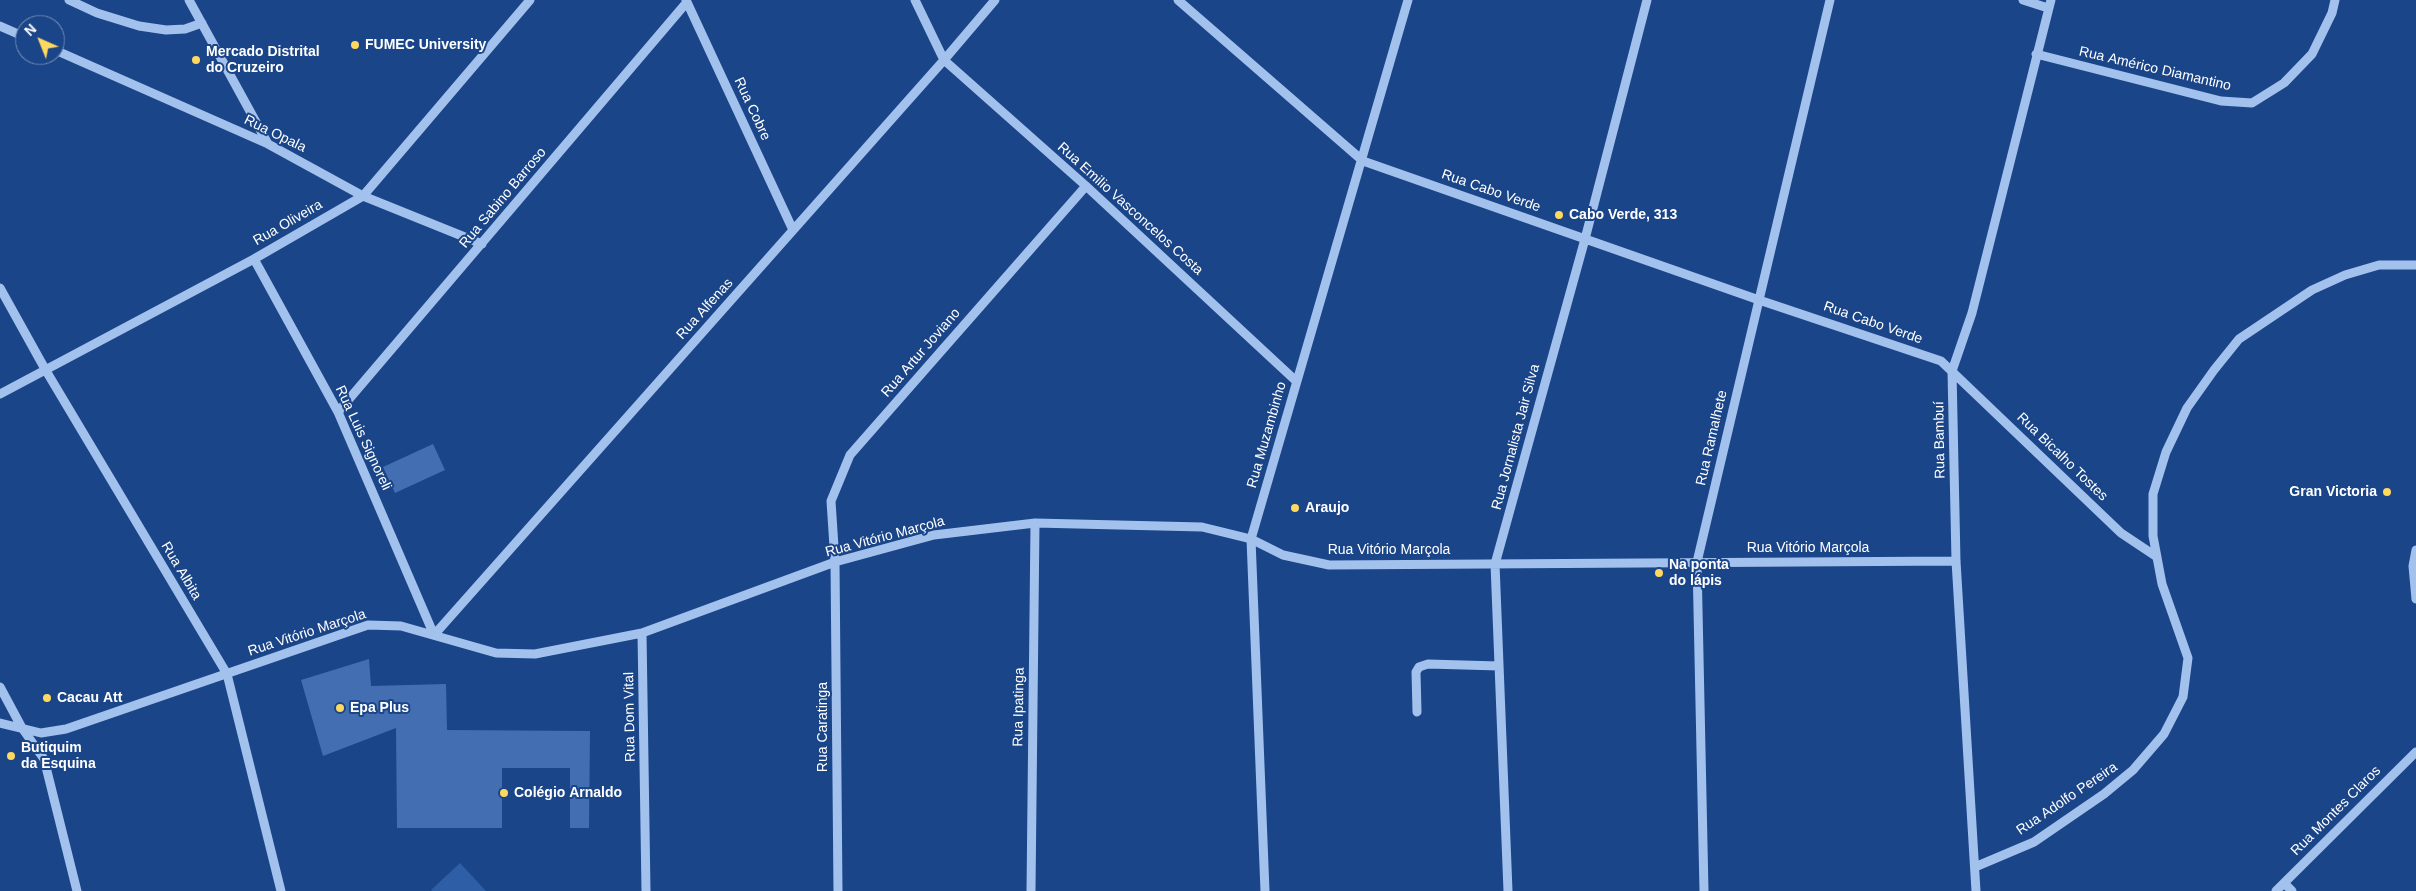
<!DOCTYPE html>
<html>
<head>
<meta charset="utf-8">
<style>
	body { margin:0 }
	#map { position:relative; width:2416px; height:891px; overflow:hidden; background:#1a4588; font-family:Arial,sans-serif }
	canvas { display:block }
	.north { position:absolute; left:15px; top:15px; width:50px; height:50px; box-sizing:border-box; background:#1a4588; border:1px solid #768fb8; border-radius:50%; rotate:316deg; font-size:14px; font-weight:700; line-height:20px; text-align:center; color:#fff }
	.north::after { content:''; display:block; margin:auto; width:18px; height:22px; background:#ffd85f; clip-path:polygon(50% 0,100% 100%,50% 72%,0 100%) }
</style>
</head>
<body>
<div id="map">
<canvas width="2416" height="891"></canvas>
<div class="north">N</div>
</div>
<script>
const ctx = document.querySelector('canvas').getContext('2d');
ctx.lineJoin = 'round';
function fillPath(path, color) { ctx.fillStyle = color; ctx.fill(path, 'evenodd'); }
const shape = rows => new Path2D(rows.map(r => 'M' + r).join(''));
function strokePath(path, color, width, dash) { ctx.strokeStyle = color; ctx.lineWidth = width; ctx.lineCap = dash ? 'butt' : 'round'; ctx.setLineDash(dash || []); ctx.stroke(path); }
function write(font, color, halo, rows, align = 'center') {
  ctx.font = font + ' Arial,sans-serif'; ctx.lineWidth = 4; ctx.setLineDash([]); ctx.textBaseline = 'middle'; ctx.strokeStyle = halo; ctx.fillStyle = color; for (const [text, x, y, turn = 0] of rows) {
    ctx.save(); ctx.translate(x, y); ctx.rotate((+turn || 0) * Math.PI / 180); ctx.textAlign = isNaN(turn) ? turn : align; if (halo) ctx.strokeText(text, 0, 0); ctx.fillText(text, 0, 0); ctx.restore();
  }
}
const green = shape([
	[460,863,486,891,432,891,431,890]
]);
const building = shape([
	[433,444,445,470,395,493,383,467],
	[369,659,371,686,446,684,447,730,590,731,589,828,570,828,570,768,502,768,502,828,397,828,396,728,323,756,301,680]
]);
const minor = shape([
	[69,0,97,13,139,26,166,30,185,29,202,23],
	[189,0,268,144],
	[686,0,793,230],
	[915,0,944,60,1086,186,1296,381],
	[1178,0,1363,161,1759,300,1941,361,2121,533,2157,557],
	[2023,0,2048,8],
	[0,26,25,37],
	[55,50,268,144,363,196,482,244],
	[2036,54,2221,101,2252,103,2284,83,2312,54,2332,13,2335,0],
	[254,259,338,412,434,635,944,60,995,0],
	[0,288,45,369,227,674,281,891],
	[0,394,254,259,363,196,530,0],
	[338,412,687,2],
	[2416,550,2413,566,2416,599],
	[642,633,646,891],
	[0,687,22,728,44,759,77,891],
	[1417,712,1416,672,1419,667,1428,664,1499,666],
	[0,723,41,733,66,729,368,625,401,626,496,653,535,654,642,633,835,562,934,535,1035,523,1202,527,1251,539,1283,555,1329,565,1956,561],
	[1975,867,2034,842,2104,794,2133,770,2164,734,2183,697,2188,658,2162,584,2153,536,2153,494,2166,452,2187,408,2214,370,2239,339,2312,290,2345,275,2379,265,2416,265],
	[2284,883,2292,891],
	[838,891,835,562,831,501,850,455,1086,186],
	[1031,891,1035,523],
	[1265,891,1251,539,1408,0],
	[1508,891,1495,564,1585,239,1647,0],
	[1704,891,1697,562,1830,0],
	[1976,891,1956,561,1952,371,1972,313,2051,0],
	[2276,891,2416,752]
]);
const markers = [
	[355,45,5,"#ffd85f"],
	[196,60,5,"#ffd85f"],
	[1559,215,5,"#ffd85f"],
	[2387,492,5,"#ffd85f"],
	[1295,508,5,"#ffd85f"],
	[1659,573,5,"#ffd85f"],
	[47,698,5,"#ffd85f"],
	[340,708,5,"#ffd85f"],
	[11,756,5,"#ffd85f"],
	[504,793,5,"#ffd85f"]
];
const poiNames = [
	["FUMEC University",365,45],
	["Mercado Distrital",206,52],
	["do Cruzeiro",206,68],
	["Cabo Verde, 313",1569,215],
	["Gran Victoria",2377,492,"right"],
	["Araujo",1305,508],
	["Na ponta",1669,565],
	["do lápis",1669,581],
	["Cacau Att",57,698],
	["Epa Plus",350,708],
	["Butiquim",21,748],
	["da Esquina",21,764],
	["Colégio Arnaldo",514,793]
];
const streetNames = [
	["Rua Américo Diamantino",2155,69,13],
	["Rua Cobre",752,109,65],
	["Rua Opala",275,134,26],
	["Rua Cabo Verde",1491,191,19],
	["Rua Sabino Barroso",503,198,-50],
	["Rua Emilio Vasconcelos Costa",1130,209,42],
	["Rua Oliveira",288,223,-30],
	["Rua Alfenas",705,309,-48],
	["Rua Cabo Verde",1873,323,19],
	["Rua Artur Joviano",921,353,-49],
	["Rua Muzambinho",1267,435,-74],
	["Rua Jornalista Jair Silva",1516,437,-75],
	["Rua Luis Signoreli",363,438,65],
	["Rua Ramalhete",1712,438,-77],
	["Rua Bambuí",1940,440,-91],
	["Rua Bicalho Tostes",2062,457,44],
	["Rua Vitório Marçola",885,537,-15],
	["Rua Vitório Marçola",1808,548],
	["Rua Vitório Marçola",1389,550],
	["Rua Albita",181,571,59],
	["Rua Vitório Marçola",307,633,-18],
	["Rua Ipatinga",1019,707,-89],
	["Rua Dom Vital",630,717,-91],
	["Rua Caratinga",823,727,-90],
	["Rua Adolfo Pereira",2067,799,-34],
	["Rua Montes Claros",2336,811,-45]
];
fillPath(green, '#2d5ea6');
fillPath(building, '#436fb2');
strokePath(minor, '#a3c1ed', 9);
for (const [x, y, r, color] of markers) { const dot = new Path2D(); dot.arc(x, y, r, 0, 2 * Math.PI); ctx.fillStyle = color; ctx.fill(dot); strokePath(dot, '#1a4588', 2); }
write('bold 14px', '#fff', '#1a4588', poiNames, 'left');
write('14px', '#fff', '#1a4588', streetNames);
</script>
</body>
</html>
